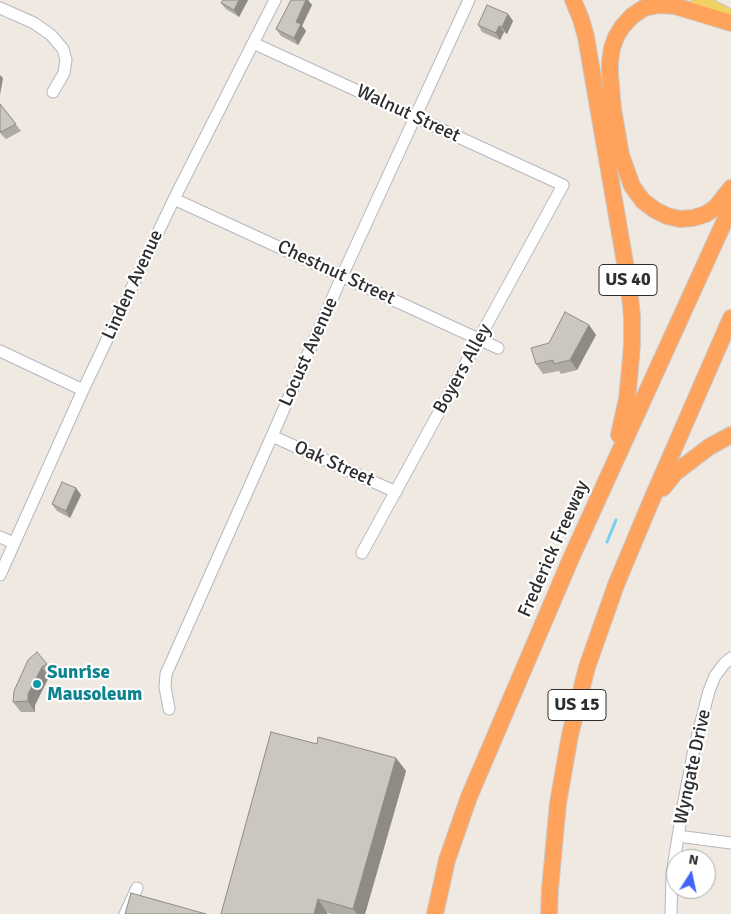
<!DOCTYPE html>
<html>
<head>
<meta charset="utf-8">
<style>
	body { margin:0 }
	#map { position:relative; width:731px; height:914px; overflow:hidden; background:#efe9e1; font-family:Signika,sans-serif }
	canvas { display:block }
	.north { position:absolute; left:666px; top:849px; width:50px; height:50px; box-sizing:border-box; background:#fff; border:1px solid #ababab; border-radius:50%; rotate:10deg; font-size:14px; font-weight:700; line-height:20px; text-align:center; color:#2e2e2e }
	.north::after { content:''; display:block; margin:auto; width:18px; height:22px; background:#4264fb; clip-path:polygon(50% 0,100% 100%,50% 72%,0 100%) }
</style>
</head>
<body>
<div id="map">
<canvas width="731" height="914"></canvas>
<div class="north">N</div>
</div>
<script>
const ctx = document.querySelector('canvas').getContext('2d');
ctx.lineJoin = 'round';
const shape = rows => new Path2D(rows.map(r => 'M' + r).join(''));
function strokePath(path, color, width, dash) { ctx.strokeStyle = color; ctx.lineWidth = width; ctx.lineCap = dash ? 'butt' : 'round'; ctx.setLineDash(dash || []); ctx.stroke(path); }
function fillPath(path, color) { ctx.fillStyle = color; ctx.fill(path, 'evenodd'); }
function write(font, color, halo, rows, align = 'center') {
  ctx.font = font + ' Signika,sans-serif'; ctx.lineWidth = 4.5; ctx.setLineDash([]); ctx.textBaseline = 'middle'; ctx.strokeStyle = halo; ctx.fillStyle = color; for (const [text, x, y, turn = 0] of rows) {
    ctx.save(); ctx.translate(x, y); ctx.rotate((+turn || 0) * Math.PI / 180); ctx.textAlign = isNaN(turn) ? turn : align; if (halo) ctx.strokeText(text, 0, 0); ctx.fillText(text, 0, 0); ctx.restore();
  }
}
const stream = shape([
	[607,542,616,520]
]);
const minor = shape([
	[0,8,34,23,51,35,63,49,66,60,64,73,53,92],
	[253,43,563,185,362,553],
	[174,199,498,348],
	[0,351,83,390],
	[272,436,396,492],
	[0,537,14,543],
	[0,575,83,390,174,199,275,0],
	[169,709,165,687,166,674,272,436,342,276,469,0],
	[678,836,731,843],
	[125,914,137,888],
	[671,914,672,874,683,806,694,749,709,691,715,676,724,664,731,658]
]);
const major = shape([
	[698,0,731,17]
]);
const highway = shape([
	[573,0,581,19,586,37,629,286,632,317,632,344,630,369,627,399,619,435],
	[731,23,675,6,659,5,644,8,632,16,622,27,616,37,612,48,610,62,610,75,613,109,621,155,632,186,643,201,655,210,667,216,680,219,693,218,706,214,716,207,731,188],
	[663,488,675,473,709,447,731,435],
	[435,914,447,860,469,797,572,556,731,207],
	[549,914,550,889,558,803,570,735,587,667,616,585,649,506,731,318]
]);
const wall = shape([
	[248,0,239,17,226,9,221,3],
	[291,0,308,0,312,5,302,26,306,31,298,45,281,36,276,29],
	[508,14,513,21,507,34,504,32,500,40,482,32,478,25],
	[0,104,21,131,6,139,0,133],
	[589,325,596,335,577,370,561,374,559,371,543,374,536,364,549,343],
	[76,488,81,495,70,518,57,511,52,504],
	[28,660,47,664,54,674,49,677,35,705,35,712,21,712,13,702],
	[317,744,396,758,406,771,365,914,332,914,327,913,221,914]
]);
const shadedWall = shape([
	[239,0,248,0,239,17,234,10],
	[306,0,308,0,312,5,302,26,306,31,298,45,294,38,296,22],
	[508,14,513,21,507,34,502,27],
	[499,26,504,32,500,40,496,33],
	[0,75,3,78,0,95],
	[589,325,596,335,577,370,570,360],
	[76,488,81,495,70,518,66,511],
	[42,667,49,677,35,705,35,712,28,701,28,694],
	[396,758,406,771,365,914,357,914,353,909],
	[318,899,327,913,327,914,314,914]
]);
const building = shape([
	[223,0,239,0,234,10,221,3,223,0],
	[291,0,306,0,296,22,301,24,294,38,276,29,291,0],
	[487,5,508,14,502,27,499,26,496,33,478,25,487,5],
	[0,104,16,124,1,132,0,131,0,104],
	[565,312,589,325,570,360,554,364,553,360,536,364,531,348,549,343,565,312],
	[62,482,76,488,66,511,52,504,62,482],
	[37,652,47,664,42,667,28,694,28,701,13,702,14,691,28,660,37,652],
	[271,732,317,744,318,737,396,758,353,909,318,899,314,914,221,914,271,732],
	[131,893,206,914,125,914,131,893]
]);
const markers = [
	[37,684,5,"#0f9aa8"]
];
const shields = [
	[628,280,58],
	[577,705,58]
];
const shieldNames = [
	["US 40",628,280],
	["US 15",577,705]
];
const streetNames = [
	["Walnut Street",408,114,25],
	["Chestnut Street",336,273,25],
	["Linden Avenue",133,285,-65],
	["Locust Avenue",309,352,-66],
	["Boyers Alley",463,369,-61],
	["Oak Street",334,464,24],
	["Frederick Freeway",554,549,-66],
	["Wyngate Drive",693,767,-78]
];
const cultureNames = [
	["Sunrise",47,673],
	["Mausoleum",47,695]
];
strokePath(stream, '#75cff0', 3);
strokePath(minor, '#b4b7c1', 13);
strokePath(major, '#c9c9c9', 16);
strokePath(highway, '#c9c9c9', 18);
strokePath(minor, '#fff', 11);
strokePath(major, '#f2d163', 14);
strokePath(highway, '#ffa35c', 16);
fillPath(wall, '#afaba4');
fillPath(shadedWall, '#8e8b86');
fillPath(building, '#cbc7bf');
strokePath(building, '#8e8b86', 1);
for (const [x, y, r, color] of markers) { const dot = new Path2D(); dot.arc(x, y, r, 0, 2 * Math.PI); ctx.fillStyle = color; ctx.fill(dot); strokePath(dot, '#fff', 2); }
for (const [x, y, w] of shields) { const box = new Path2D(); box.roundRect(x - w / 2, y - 15.5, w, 31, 4); ctx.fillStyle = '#fff'; ctx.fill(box); strokePath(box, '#2e2e2e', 1); }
write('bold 18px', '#2e2e2e', null, shieldNames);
write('19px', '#2e2e2e', '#fff', streetNames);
write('bold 19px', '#0d838f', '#fff', cultureNames, 'left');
</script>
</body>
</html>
